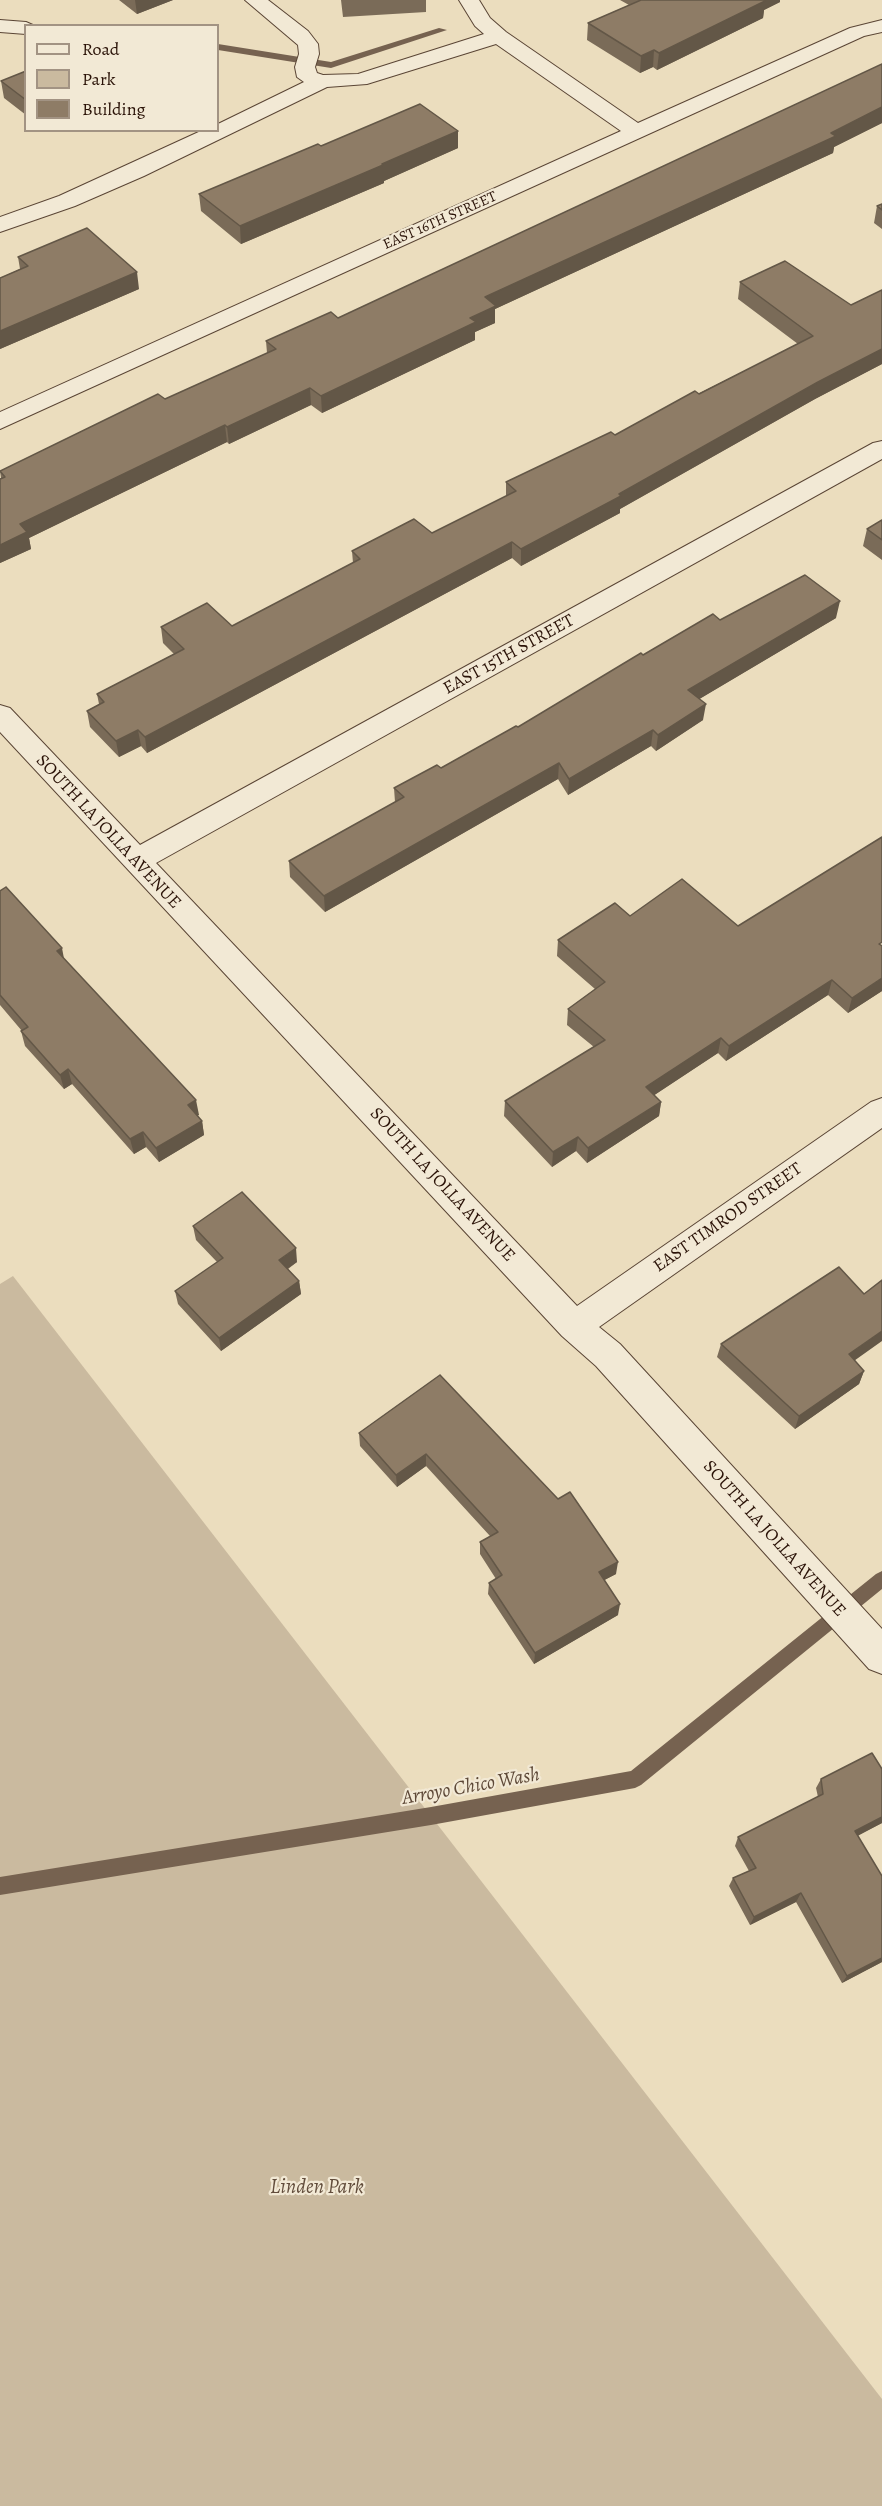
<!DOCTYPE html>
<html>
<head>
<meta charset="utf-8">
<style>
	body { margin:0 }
	#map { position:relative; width:882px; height:2506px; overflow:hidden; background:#ebddbe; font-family:Alegreya,serif }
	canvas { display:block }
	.legend { position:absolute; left:24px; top:24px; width:195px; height:108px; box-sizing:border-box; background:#f2e9d5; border:2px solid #a29383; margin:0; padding:8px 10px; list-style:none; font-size:18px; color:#2a1207 }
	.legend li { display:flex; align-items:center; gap:12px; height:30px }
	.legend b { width:30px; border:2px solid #a29383 }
</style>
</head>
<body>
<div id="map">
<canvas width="882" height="2506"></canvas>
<ul class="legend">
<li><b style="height:8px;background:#f2e9d5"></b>Road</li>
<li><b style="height:16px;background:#caba9f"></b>Park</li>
<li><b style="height:16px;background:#8e7c66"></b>Building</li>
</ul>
</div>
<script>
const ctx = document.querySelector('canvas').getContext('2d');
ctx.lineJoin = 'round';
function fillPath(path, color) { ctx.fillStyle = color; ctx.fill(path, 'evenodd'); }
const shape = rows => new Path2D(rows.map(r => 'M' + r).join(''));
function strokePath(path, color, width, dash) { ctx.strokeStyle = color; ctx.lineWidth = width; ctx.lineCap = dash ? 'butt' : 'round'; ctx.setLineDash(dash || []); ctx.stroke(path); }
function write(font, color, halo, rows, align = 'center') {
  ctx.font = font + ' Alegreya,serif'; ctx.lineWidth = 4.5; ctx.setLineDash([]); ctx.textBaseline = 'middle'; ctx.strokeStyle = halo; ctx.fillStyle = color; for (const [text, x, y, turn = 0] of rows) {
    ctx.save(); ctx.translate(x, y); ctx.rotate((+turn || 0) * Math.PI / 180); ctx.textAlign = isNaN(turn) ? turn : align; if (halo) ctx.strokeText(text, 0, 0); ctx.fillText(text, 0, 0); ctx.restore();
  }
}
const green = shape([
	[13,1276,882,2399,882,2506,0,2506,0,1284]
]);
const stream = shape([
	[439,28,447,30,331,68,218,50,218,44,331,62,439,28],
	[882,1571,882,1589,641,1785,635,1788,431,1825,0,1895,0,1877,431,1807,631,1771,876,1574,882,1571]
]);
const minor = shape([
	[245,0,268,0,308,31,318,44,319,54,315,67,317,73,323,75,358,74,484,34,475,26,459,0,479,0,490,18,506,32,638,123,850,28,882,20,882,32,864,36,0,429,0,412,621,131,496,44,367,84,327,87,144,176,75,206,0,232,0,217,59,196,203,130,218,130,218,124,304,82,297,77,295,67,299,54,298,45,245,0],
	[0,20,26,22,35,26,26,26,26,34,0,32,0,20],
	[882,441,882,459,156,863,577,1306,871,1102,882,1098,882,1128,599,1327,620,1344,882,1629,882,1674,869,1669,596,1366,562,1336,0,732,0,705,10,708,140,845,873,443,882,441]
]);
const wall = shape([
	[119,0,173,0,137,14],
	[341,0,426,0,426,12,343,17],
	[620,0,780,0,780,2,764,10,763,18,657,70,653,67,640,73,587,40,588,23,629,5],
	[882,64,882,123,834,147,833,153,495,309,495,323,475,332,475,340,322,413,311,405,229,444,227,442,29,538,31,549,0,563,0,479,1,478,0,471,165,399,267,353,266,341,338,318],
	[26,71,26,115,4,98,1,81],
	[321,146,458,148,384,181,384,183,241,244,201,211,199,194],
	[882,204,882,229,874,223,877,206],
	[18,257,139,289,0,349,0,278,20,269],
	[740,282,851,305,882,290,882,364,815,399,620,509,620,513,521,566,512,558,147,753,141,746,119,757,90,727,87,711,99,704,97,694,174,654,163,643,161,627,232,626,353,563,352,551,432,533,506,496,506,482,615,435,798,344,738,299],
	[882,520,882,560,863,546,867,529],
	[836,618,699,699,703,720,656,751,651,746,568,795,558,779,325,912,290,877,289,861,395,802,394,788,441,768,518,727,643,655,720,620],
	[0,891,64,959,199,1115,197,1115,202,1121,204,1135,159,1162,146,1147,134,1154,72,1084,64,1089,25,1046,21,1031,22,1031,0,1005],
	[630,916,738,926,882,991,848,1013,828,995,726,1061,718,1053,654,1095,661,1102,659,1116,587,1163,576,1151,552,1167,504,1116,505,1101,594,1047,567,1025,568,1009,595,989,557,956,558,940],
	[193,1226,297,1262,288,1269,299,1281,301,1294,221,1351,178,1304,175,1291,217,1262,196,1240],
	[864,1294,854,1360,864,1371,859,1384,795,1429,717,1357,721,1344],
	[440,1375,616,1574,604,1580,618,1615,534,1664,488,1594,489,1583,496,1579,480,1554,480,1542,490,1536,426,1466,397,1487,360,1446,359,1433],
	[882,1769,882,1823,858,1835,882,1962,842,1983,796,1902,750,1925,729,1886,733,1878,749,1871,735,1846,738,1837,818,1797,816,1788,821,1779]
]);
const shadedWall = shape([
	[135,0,173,0,137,14],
	[757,0,780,0,780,2,764,10,763,18,657,70,659,53],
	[654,50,653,67,640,73,641,56],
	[882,107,882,123,834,147,833,153,495,309,495,323,475,332,475,340,322,413,321,396,470,318,485,297,831,133],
	[458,131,458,148,384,181,384,183,241,244,240,226],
	[137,272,139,289,0,349,0,331],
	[882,349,882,364,815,399,620,509,620,513,521,566,521,549,818,382],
	[310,388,311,405,229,444,227,427],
	[225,425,227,442,29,538,31,549,0,563,0,545,20,524],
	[512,542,512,558,147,753,145,737],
	[840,601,836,618,686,707,688,690],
	[706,704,703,720,656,751,658,735],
	[138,730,141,746,119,757,116,741],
	[653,730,651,746,568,795,569,779],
	[559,763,558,779,325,912,324,896],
	[62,948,65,964,57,951],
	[882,978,882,991,848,1013,852,998],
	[832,980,828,995,726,1061,729,1046],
	[721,1038,718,1053,644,1102,646,1087],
	[68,1069,72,1084,64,1089,60,1075],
	[196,1100,199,1115,191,1119,188,1105],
	[661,1102,659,1116,587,1163,588,1148],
	[202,1121,204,1135,159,1162,156,1148],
	[143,1132,146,1147,134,1154,130,1139],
	[578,1137,576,1151,552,1167,553,1152],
	[296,1248,297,1262,281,1273,279,1260],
	[299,1281,301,1294,221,1351,219,1338],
	[882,1331,882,1341,844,1368,849,1354],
	[864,1371,859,1384,795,1429,799,1416],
	[426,1454,426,1466,397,1487,396,1475],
	[618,1562,616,1574,597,1584,599,1572],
	[620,1604,618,1615,534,1664,535,1653],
	[882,1817,882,1823,850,1840,855,1831],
	[801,1893,796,1902,750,1925,754,1917],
	[882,1958,882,1962,842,1983,847,1976]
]);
const building = shape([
	[641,0,764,0,765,1,659,53,654,50,641,56,588,23,641,0],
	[882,64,882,107,831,133,836,136,485,297,496,306,470,318,476,322,321,396,310,388,227,427,225,425,20,524,27,532,0,545,0,479,5,477,0,471,158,394,165,399,276,349,266,341,331,312,338,318,882,64],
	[26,71,26,100,1,81,26,71],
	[420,104,458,131,382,164,383,165,240,226,199,194,318,144,321,146,420,104],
	[882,204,882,210,877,206,882,204],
	[87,228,137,272,0,331,0,278,28,266,18,257,87,228],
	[785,261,851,305,882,290,882,349,818,382,619,494,621,496,521,549,512,542,145,737,138,730,116,741,87,711,104,702,97,694,184,649,161,627,207,603,232,626,360,559,352,551,414,519,432,533,516,491,506,482,611,432,615,435,695,391,699,394,813,336,740,282,785,261],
	[882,520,882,540,867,529,882,520],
	[805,575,840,601,688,690,706,704,658,735,653,730,569,779,559,763,324,896,289,861,404,797,394,788,437,765,441,768,516,726,518,727,641,653,643,655,713,614,720,620,805,575],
	[882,837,882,942,879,944,882,946,882,978,852,998,832,980,729,1046,721,1038,646,1087,661,1102,588,1148,578,1137,553,1152,505,1101,605,1040,568,1009,605,982,558,940,615,903,630,916,682,879,738,926,882,837],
	[6,887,62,948,57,951,196,1100,188,1105,202,1121,156,1148,143,1132,130,1139,68,1069,60,1075,21,1031,28,1027,0,995,0,891,6,887],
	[242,1192,296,1248,279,1260,299,1281,219,1338,175,1291,223,1258,193,1226,242,1192],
	[839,1267,864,1294,882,1280,882,1331,849,1354,864,1371,799,1416,721,1344,839,1267],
	[440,1375,558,1499,570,1492,618,1562,599,1572,620,1604,535,1653,489,1583,502,1575,480,1542,498,1532,426,1454,396,1475,359,1433,440,1375],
	[872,1753,882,1769,882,1817,855,1831,882,1876,882,1958,847,1976,801,1893,754,1917,733,1878,756,1868,738,1837,823,1794,821,1779,872,1753]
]);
const farStreetnames = [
	["EAST 16TH STREET",440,221,-24]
];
const streetNames = [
	["EAST 15TH STREET",509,655,-29],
	["SOUTH LA JOLLA AVENUE",108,832,47],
	["SOUTH LA JOLLA AVENUE",442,1185,47],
	["EAST TIMROD STREET",728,1218,-35],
	["SOUTH LA JOLLA AVENUE",774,1539,48]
];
const waterNames = [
	["Arroyo Chico Wash",471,1787,-10]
];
const nearParknames = [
	["Linden Park",317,2188]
];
fillPath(green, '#caba9f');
fillPath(stream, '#766250');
strokePath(minor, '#5a4535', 2);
fillPath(minor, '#f2e9d5');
fillPath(wall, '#7a6b58');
fillPath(shadedWall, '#635747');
fillPath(building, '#8e7c66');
strokePath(building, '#635747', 1.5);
write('15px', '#2a1207', '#f2e9d5', farStreetnames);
write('18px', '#2a1207', '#f2e9d5', streetNames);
write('italic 20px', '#5d4837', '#f2e9d5', waterNames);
write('italic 21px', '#624d3c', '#f2e9d5', nearParknames);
</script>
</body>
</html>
